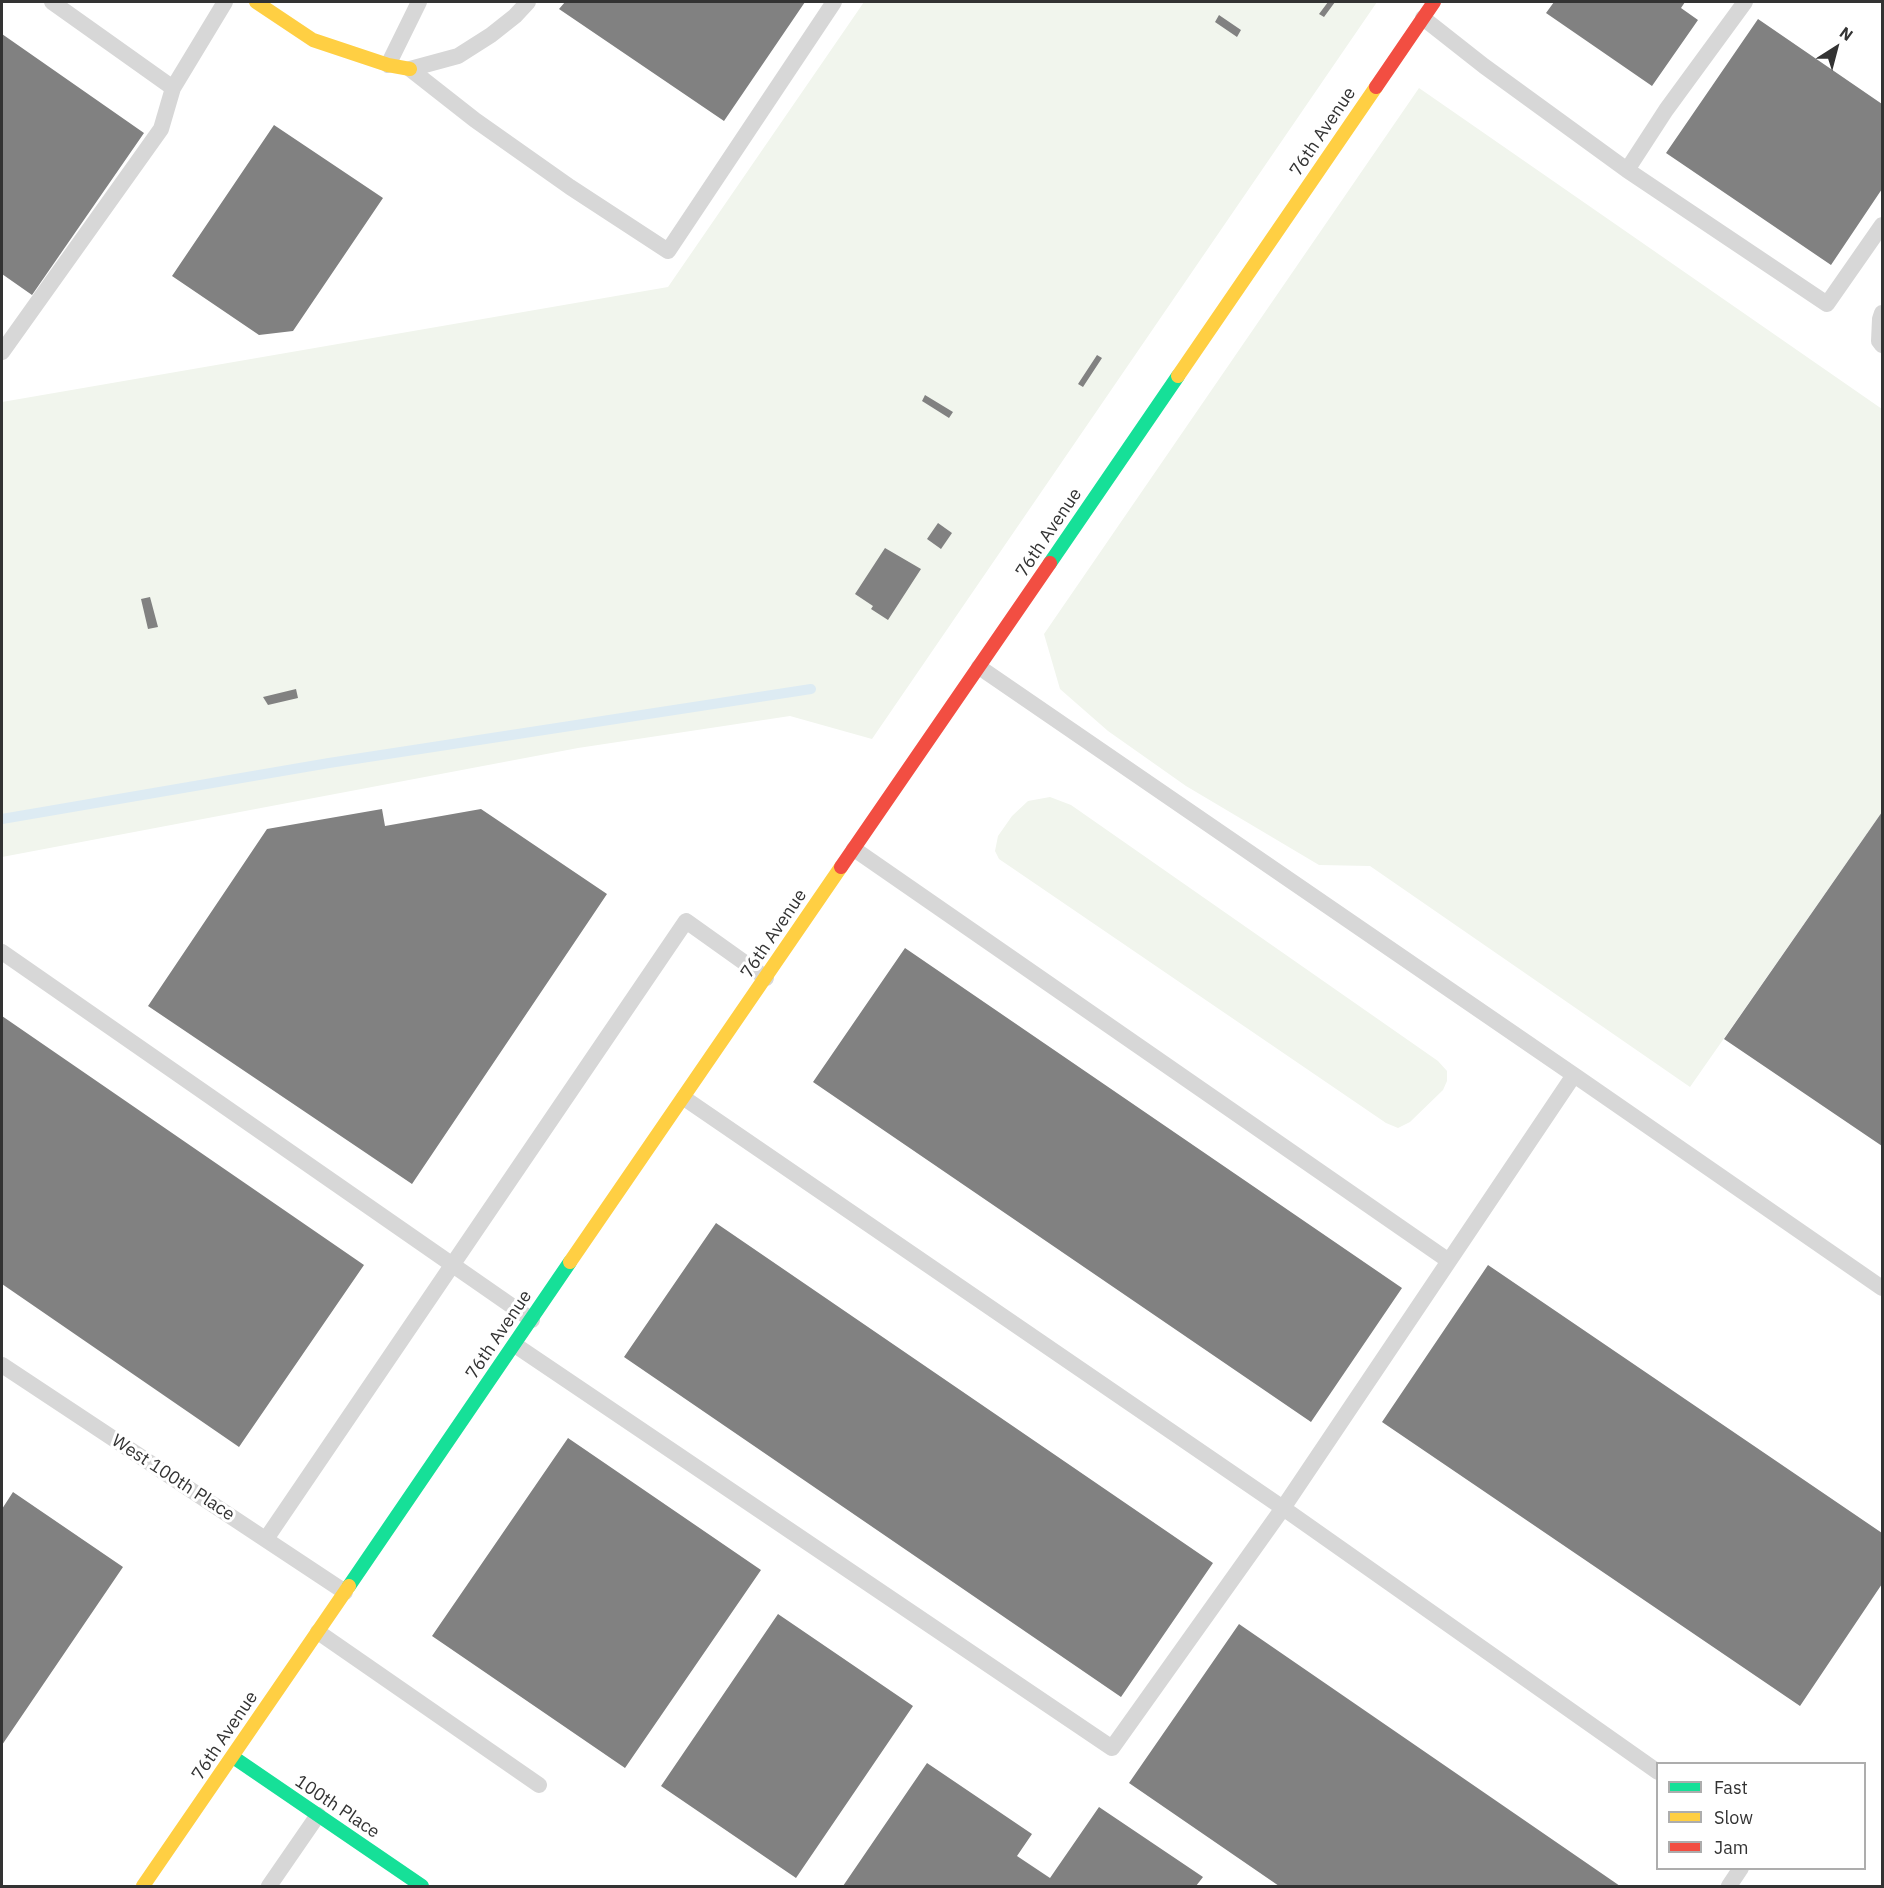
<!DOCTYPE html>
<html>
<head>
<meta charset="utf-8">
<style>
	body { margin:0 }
	#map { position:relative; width:1884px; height:1888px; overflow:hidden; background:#fff; font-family:"IBM Plex Sans",sans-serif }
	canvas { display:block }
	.frame { position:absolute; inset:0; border:3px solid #333; pointer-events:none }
	.legend { position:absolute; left:1656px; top:1762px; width:210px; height:108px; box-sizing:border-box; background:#fff; border:2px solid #adadad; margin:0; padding:8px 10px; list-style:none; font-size:18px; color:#333 }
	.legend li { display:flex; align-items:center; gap:12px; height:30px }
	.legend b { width:30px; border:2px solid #adadad }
	.north { position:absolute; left:1806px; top:18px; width:60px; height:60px; -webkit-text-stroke:4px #fff; paint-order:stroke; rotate:36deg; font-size:16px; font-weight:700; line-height:24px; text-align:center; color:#333 }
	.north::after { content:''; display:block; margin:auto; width:21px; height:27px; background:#333; clip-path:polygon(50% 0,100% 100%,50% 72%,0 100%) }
</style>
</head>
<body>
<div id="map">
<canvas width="1884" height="1888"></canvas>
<div class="frame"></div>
<ul class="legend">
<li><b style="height:8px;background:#16e098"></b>Fast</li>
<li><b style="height:8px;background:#ffcf43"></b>Slow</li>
<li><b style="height:8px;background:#f24e42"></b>Jam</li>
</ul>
<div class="north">N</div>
</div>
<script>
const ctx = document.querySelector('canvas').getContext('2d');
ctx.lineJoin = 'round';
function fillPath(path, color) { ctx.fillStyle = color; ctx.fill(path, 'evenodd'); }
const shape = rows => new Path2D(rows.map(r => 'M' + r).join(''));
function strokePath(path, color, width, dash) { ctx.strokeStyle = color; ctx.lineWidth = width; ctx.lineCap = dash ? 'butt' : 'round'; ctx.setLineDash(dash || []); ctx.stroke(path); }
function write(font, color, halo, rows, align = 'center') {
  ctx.font = font + ' "IBM Plex Sans",sans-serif'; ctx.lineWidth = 6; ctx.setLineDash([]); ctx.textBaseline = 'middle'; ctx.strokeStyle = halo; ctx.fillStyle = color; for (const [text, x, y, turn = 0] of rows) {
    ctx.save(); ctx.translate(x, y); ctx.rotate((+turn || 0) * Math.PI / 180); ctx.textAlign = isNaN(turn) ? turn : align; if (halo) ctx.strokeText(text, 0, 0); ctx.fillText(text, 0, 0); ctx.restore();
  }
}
const green = shape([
	[864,2,1377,2,872,739,790,716,578,748,2,857,2,402,668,287],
	[1419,88,1882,409,1882,812,1690,1087,1370,866,1319,865,1186,786,1108,731,1060,689,1044,634],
	[1050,797,1071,805,1438,1061,1447,1071,1447,1081,1443,1090,1410,1122,1398,1128,1386,1123,999,859,995,851,998,836,1012,816,1028,801]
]);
const stream = shape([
	[2,819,329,763,811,689]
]);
const building = shape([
	[565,2,805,2,724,121,559,9],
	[1328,2,1335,2,1324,17,1319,14],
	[1554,2,1685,2,1681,8,1698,20,1652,86,1546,13],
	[1219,15,1241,30,1237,37,1215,22],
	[1758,19,1882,104,1882,189,1831,265,1666,153],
	[2,34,144,133,32,295,2,274],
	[274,125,383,198,293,331,259,335,172,276],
	[1097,355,1102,358,1083,387,1078,384],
	[925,395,953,412,949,418,922,401],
	[938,523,952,533,941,549,927,539],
	[885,548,921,569,888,620,871,609,873,606,855,594],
	[150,597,158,627,148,629,141,599],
	[296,689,298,698,268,705,263,697],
	[382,809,385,826,481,809,607,894,412,1184,148,1006,267,829],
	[1882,812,1882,1146,1724,1039],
	[905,948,1402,1288,1311,1422,813,1082],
	[2,1016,364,1265,239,1447,2,1284],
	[716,1223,1213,1563,1121,1697,624,1357],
	[1488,1265,1882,1533,1882,1584,1800,1706,1382,1422],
	[568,1438,761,1570,625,1768,432,1636],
	[13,1492,123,1567,2,1745,2,1509],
	[778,1614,913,1706,796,1878,661,1786],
	[1239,1624,1620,1886,1279,1886,1129,1783],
	[927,1763,1032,1834,1017,1856,1050,1878,1099,1807,1203,1877,1196,1886,843,1886]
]);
const lane = shape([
	[52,2,173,88,225,2],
	[528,2,515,16,491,35,458,56,410,69,475,120,570,187,668,251,834,2],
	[1423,18,1484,66,1627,170,1827,304,1882,225],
	[388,65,419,2],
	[1627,170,1666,110,1745,2],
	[1882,313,1880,319,1879,341,1882,345],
	[2,352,161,129,173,88],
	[854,849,1449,1261],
	[2,952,532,1320],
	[1574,1075,1882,1288],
	[684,1098,1283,1508,1658,1772],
	[515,1345,1112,1748,1283,1508,1574,1075,979,667],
	[2,1365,345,1592],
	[266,1539,686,921,766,978],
	[318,1632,539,1785],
	[269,1886,318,1815],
	[1729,1886,1741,1868]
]);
const fast = shape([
	[1050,563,1178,376],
	[349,1586,570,1262],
	[233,1757,422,1886]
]);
const slow = shape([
	[256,2,313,40,388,65,410,69],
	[1178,376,1376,87],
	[570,1262,841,867],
	[143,1886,349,1586]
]);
const jam = shape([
	[1376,87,1434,2],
	[841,867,1050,563]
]);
const streetNames = [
	["76th Avenue",1323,132,-56],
	["76th Avenue",1049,533,-56],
	["76th Avenue",774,934,-56],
	["76th Avenue",499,1335,-56],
	["West 100th Place",173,1478,33],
	["76th Avenue",225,1736,-56],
	["100th Place",337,1807,34]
];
fillPath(green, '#f1f5ed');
strokePath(stream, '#ddebf3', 10);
fillPath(building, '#818181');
strokePath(lane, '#d7d7d7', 16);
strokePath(fast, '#16e098', 14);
strokePath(slow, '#ffcf43', 14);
strokePath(jam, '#f24e42', 14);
write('18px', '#333', '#fff', streetNames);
</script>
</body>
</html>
